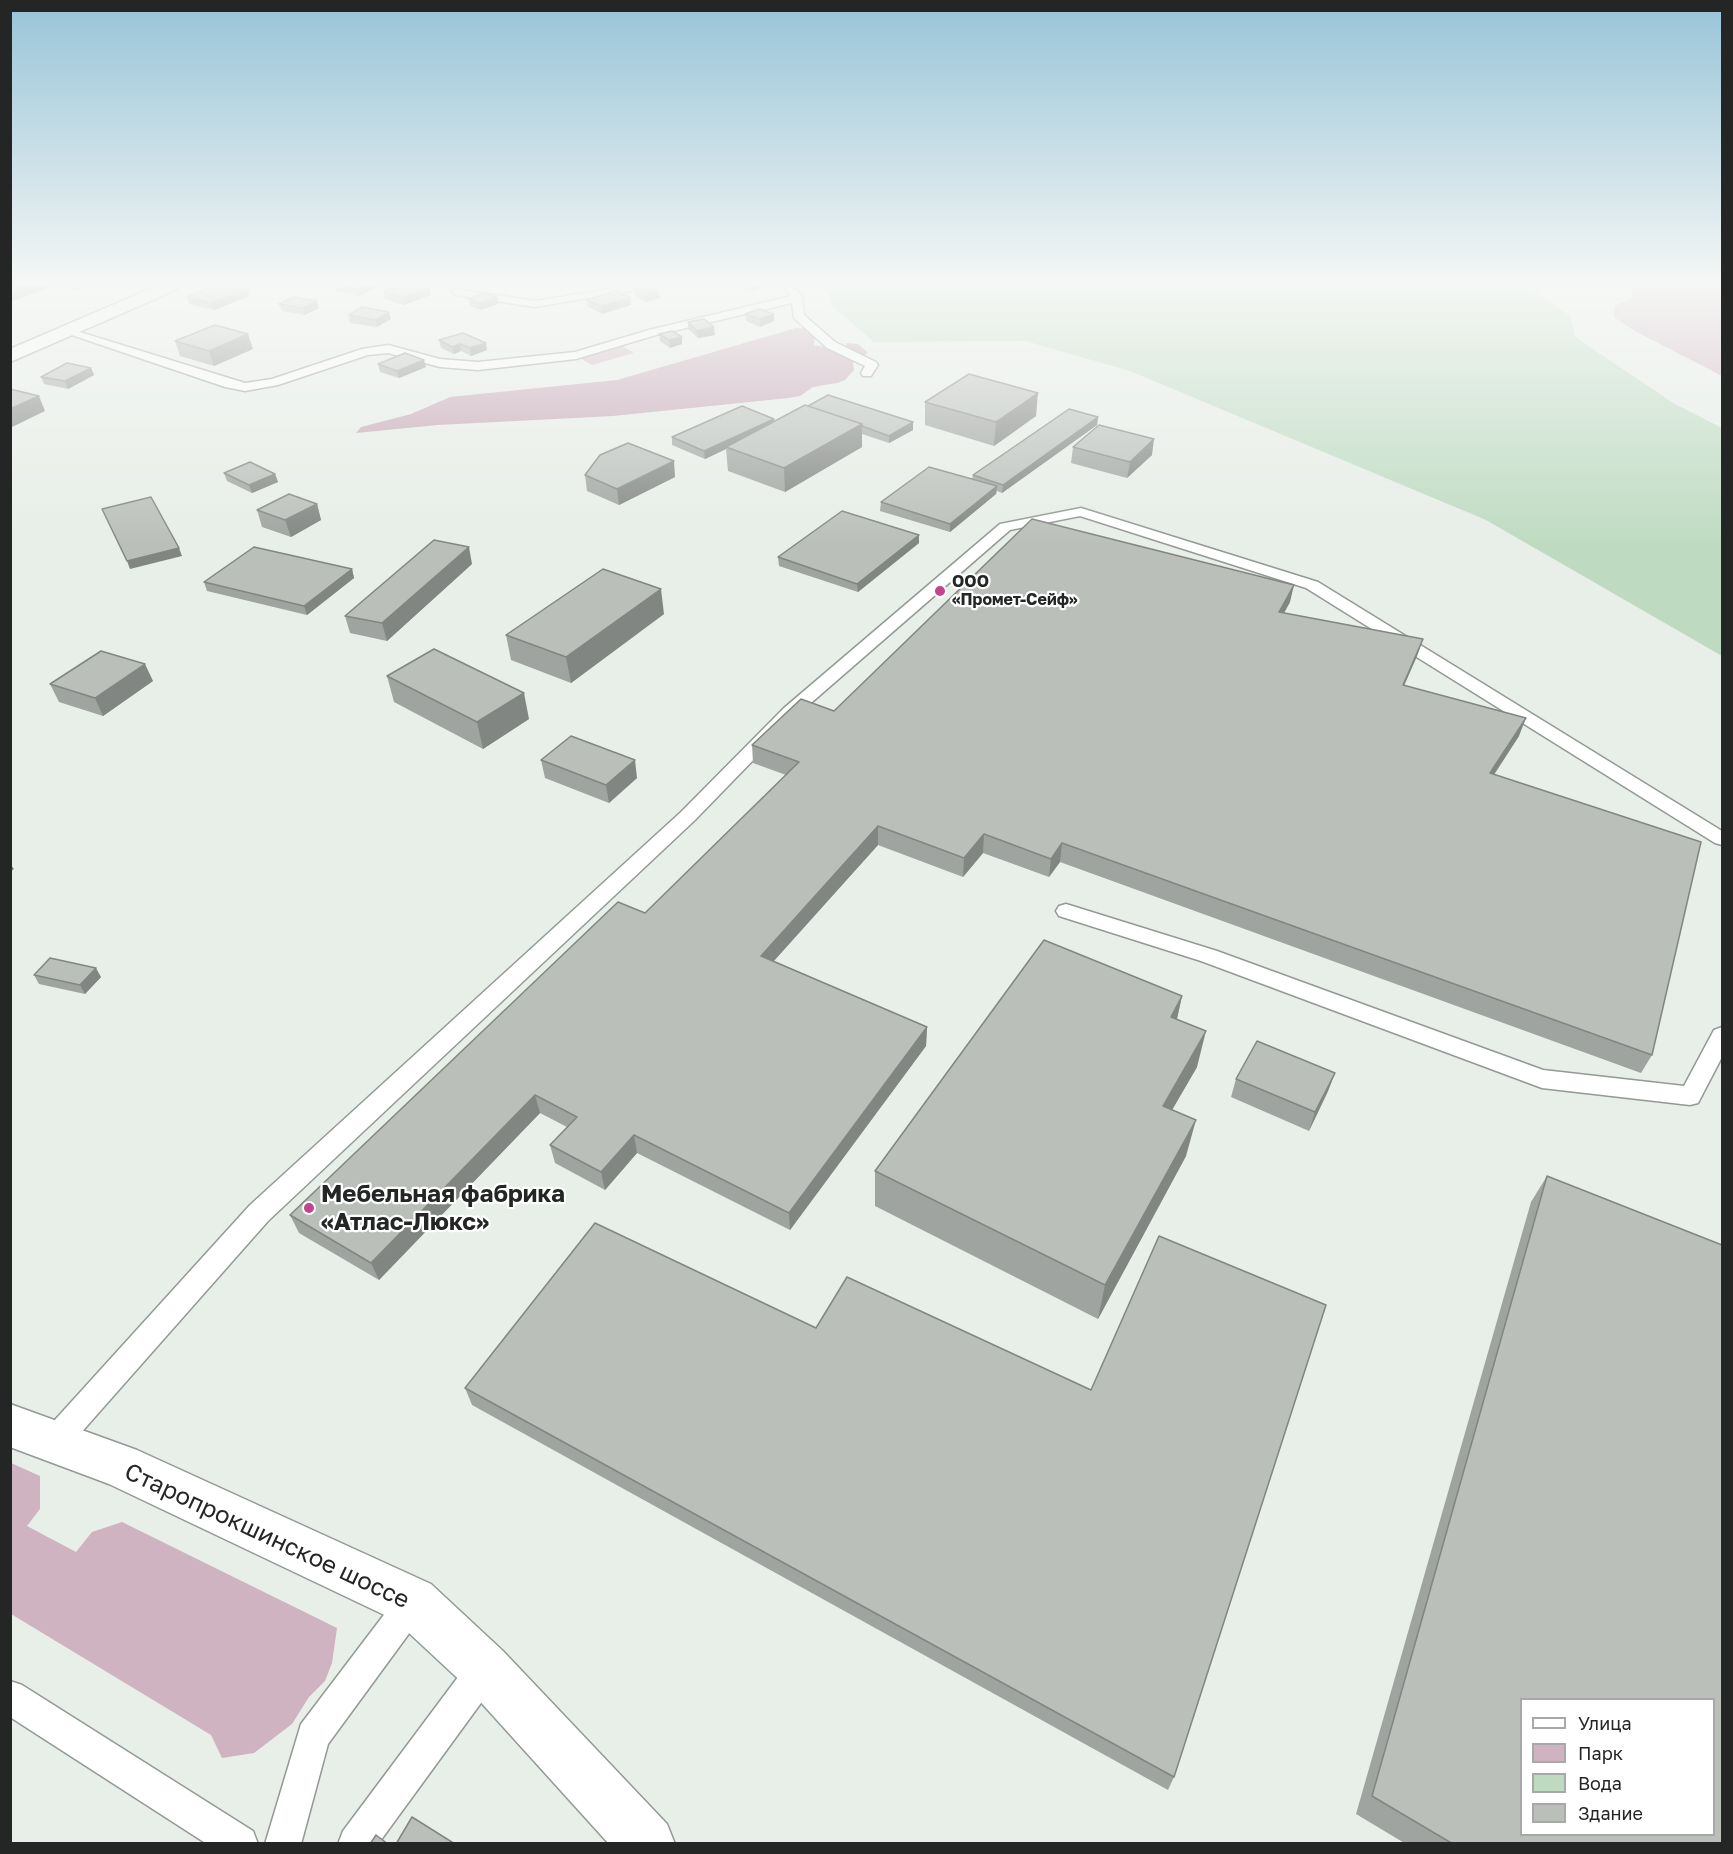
<!DOCTYPE html>
<html>
<head>
<meta charset="utf-8">
<style>
	body { margin:0 }
	#map { position:relative; width:1733px; height:1854px; overflow:hidden; background:#e8eee8; font-family:"Golos Text",sans-serif }
	canvas { display:block }
	.frame { position:absolute; inset:0; border:12px solid #232624; pointer-events:none }
	.legend { position:absolute; left:1520px; top:1698px; width:195px; height:138px; box-sizing:border-box; background:#fff; border:2px solid #a7a8a7; margin:0; padding:8px 10px; list-style:none; font-size:18px; color:#232624 }
	.legend li { display:flex; align-items:center; gap:12px; height:30px }
	.legend b { width:30px; border:2px solid #a7a8a7 }
</style>
</head>
<body>
<div id="map">
<canvas width="1733" height="1854"></canvas>
<div class="frame"></div>
<ul class="legend">
<li><b style="height:8px;background:#fff"></b>Улица</li>
<li><b style="height:16px;background:#d0b3c0"></b>Парк</li>
<li><b style="height:16px;background:#bedbc1"></b>Вода</li>
<li><b style="height:16px;background:#babfba"></b>Здание</li>
</ul>
</div>
<script>
const ctx = document.querySelector('canvas').getContext('2d');
ctx.lineJoin = 'round';
function fillPath(path, color) { ctx.fillStyle = color; ctx.fill(path, 'evenodd'); }
const shape = rows => new Path2D(rows.map(r => 'M' + r).join(''));
function strokePath(path, color, width, dash) { ctx.strokeStyle = color; ctx.lineWidth = width; ctx.lineCap = dash ? 'butt' : 'round'; ctx.setLineDash(dash || []); ctx.stroke(path); }
function write(font, color, halo, rows, align = 'center') {
  ctx.font = font + ' "Golos Text",sans-serif'; ctx.lineWidth = 4.5; ctx.setLineDash([]); ctx.textBaseline = 'middle'; ctx.strokeStyle = halo; ctx.fillStyle = color; for (const [text, x, y, turn = 0] of rows) {
    ctx.save(); ctx.translate(x, y); ctx.rotate((+turn || 0) * Math.PI / 180); ctx.textAlign = isNaN(turn) ? turn : align; if (halo) ctx.strokeText(text, 0, 0); ctx.fillText(text, 0, 0); ctx.restore();
  }
}
const green = shape([
	[1629,286,1722,286,1722,376,1633,330,1614,317,1615,306,1631,299,1634,289],
	[620,345,634,353,592,365,578,357],
	[11,1463,40,1476,40,1509,27,1526,76,1552,92,1532,122,1522,337,1628,332,1663,325,1681,309,1697,292,1724,254,1753,222,1758,211,1735,11,1614]
]);
const forest = shape([
	[796,328,809,329,815,332,814,345,833,349,845,348,847,343,858,344,868,353,853,361,854,370,845,380,837,383,813,387,800,396,789,398,613,416,438,425,356,433,361,427,411,414,450,397,617,380]
]);
const water = shape([
	[823,286,1521,286,1532,290,1570,316,1575,337,1675,404,1722,428,1722,656,1486,520,1130,371,1025,341,874,342,833,307]
]);
const lane = shape([
	[627,286,647,286,642,289,535,307,456,295,451,292,456,289,535,301,627,286],
	[785,286,793,286,802,296,804,315,835,342,876,362,878,365,871,376,863,376,861,373,865,366,827,348,794,318,792,303,656,335,576,359,478,370,440,367,388,353,368,355,278,385,245,391,225,387,60,331,66,328,70,329,245,383,272,379,362,349,388,345,440,359,478,362,575,352,649,330,791,296,784,288,785,286],
	[1081,508,1318,582,1722,831,1722,845,1715,843,1306,588,1080,516,1010,530,796,716,695,820,268,1221,64,1452,54,1456,44,1452,39,1442,44,1432,250,1205,681,812,784,708,1000,524,1081,508],
	[1066,904,1217,951,1543,1070,1684,1086,1714,1030,1722,1027,1722,1057,1698,1103,1690,1105,1542,1088,1201,961,1059,916,1056,911,1059,906,1066,904],
	[413,1586,424,1591,429,1602,424,1613,328,1744,301,1844,265,1844,301,1724,402,1591,413,1586],
	[485,1653,497,1657,501,1669,497,1681,378,1844,338,1844,343,1831,473,1657,485,1653],
	[10,1681,22,1685,253,1831,258,1844,207,1844,10,1717,10,1681]
]);
const street = shape([
	[10,1404,137,1450,431,1584,503,1651,667,1824,675,1844,609,1844,467,1687,395,1620,109,1484,10,1447,10,1404]
]);
const secondary = shape([
	[157,286,179,286,176,290,10,362,10,349,157,286]
]);
const wall = shape([
	[59,286,89,286,77,290],
	[327,286,378,286,378,287,359,296,336,291,335,287],
	[740,286,768,286,753,291],
	[634,288,659,291,660,298,645,302,635,295],
	[247,289,249,296,214,310,189,304,187,297],
	[384,291,431,295,404,305,385,299],
	[497,297,498,304,481,310,470,306,468,299],
	[587,300,631,305,602,314,588,307],
	[279,304,319,308,305,315,282,311],
	[389,312,391,319,377,327,350,323,349,315],
	[745,314,774,321,760,327,746,321],
	[688,322,715,335,698,338,688,329],
	[463,333,487,350,471,356,461,351,454,354,441,348,439,340],
	[659,334,682,344,670,348,660,341],
	[175,341,253,349,214,366,180,356],
	[378,364,426,367,399,378,380,372],
	[91,368,94,375,68,389,44,384,41,377],
	[925,402,1036,416,994,446,925,425],
	[808,406,913,422,913,430,889,443,862,434,862,447,785,492,728,471,726,449,705,459,672,445,672,437,774,419,774,422],
	[1098,417,1097,425,1002,493,997,491,996,494,950,532,880,511,881,502,972,479,973,475],
	[1073,447,1152,455,1127,478,1071,463],
	[224,473,275,474,278,482,252,493,227,481],
	[585,475,675,477,619,505,587,491],
	[317,504,321,520,291,537,262,527,257,510],
	[919,535,919,543,858,592,779,566,778,557],
	[472,564,387,641,350,633,345,616],
	[352,569,354,578,307,615,207,591,204,582],
	[1290,602,1284,613,1423,639,1417,656,1404,685,1519,736,1494,775,1652,1055,1641,1073,1060,862,1049,877,983,853,963,877,878,845,774,961,927,1027,926,1046,790,1230,637,1153,605,1190,555,1163,550,1145,567,1127,540,1113,379,1280,299,1233,290,1215,645,913,786,775,753,763,752,745,834,711],
	[664,614,571,683,511,660,506,635],
	[387,676,529,719,483,749,394,702],
	[153,681,103,716,59,702,50,684],
	[541,760,637,778,609,803,545,778],
	[34,975,101,977,85,994,39,984],
	[1182,996,1177,1019,1197,1067,1172,1110,1186,1156,1098,1319,875,1206,875,1171],
	[1335,1073,1328,1091,1309,1131,1231,1097,1236,1079],
	[1547,1176,1722,1844,1406,1844,1356,1814,1531,1202],
	[465,1388,1174,1777,1168,1790,472,1405]
]);
const shadedWall = shape([
	[10,286,54,286,10,302],
	[76,286,89,286,77,290],
	[364,286,378,286,378,287,359,296,358,289],
	[752,286,768,286,753,291],
	[430,288,431,295,404,305,403,298],
	[247,289,249,296,214,310,211,303],
	[659,291,660,298,645,302,644,295],
	[497,297,498,304,481,310,479,303],
	[630,298,631,305,602,314,601,306],
	[317,301,319,308,305,315,303,308],
	[389,312,391,319,377,327,376,320],
	[774,314,774,321,760,327,760,319],
	[714,327,715,335,698,338,697,331],
	[248,334,253,349,214,366,209,351],
	[682,337,682,344,670,348,669,340],
	[486,343,487,350,471,356,470,348],
	[460,344,461,351,454,354,452,347],
	[424,360,426,367,399,378,397,371],
	[91,368,94,375,68,389,65,381],
	[1038,393,1036,416,994,446,996,422],
	[39,396,45,411,10,428,10,409],
	[1098,417,1097,425,1002,493,1003,485],
	[774,419,774,427,726,447,726,449,705,459,704,451],
	[913,422,913,430,889,443,889,436],
	[862,424,862,447,785,492,784,468],
	[1154,439,1152,455,1127,478,1130,462],
	[674,461,675,477,619,505,617,489],
	[275,474,278,482,252,493,249,485],
	[997,486,996,494,950,532,950,524],
	[317,504,321,520,291,537,285,520],
	[919,535,919,543,858,592,857,584],
	[469,547,472,564,387,641,382,623],
	[179,548,182,556,130,569,127,561],
	[352,569,354,578,307,615,304,606],
	[1294,585,1290,602,1275,629,1279,612],
	[661,589,664,614,571,683,566,657],
	[1423,639,1417,656,1397,702,1403,685],
	[145,664,153,681,103,716,95,698],
	[524,693,529,719,483,749,477,722],
	[1526,718,1519,736,1483,791,1490,773],
	[635,760,637,778,609,803,606,785],
	[878,826,878,845,762,974,761,956],
	[984,834,983,853,963,877,964,858],
	[1062,843,1060,862,1049,877,1051,859],
	[10,864,14,869,10,872],
	[96,968,101,977,85,994,80,985],
	[1182,996,1174,1032,1171,1017],
	[927,1027,926,1046,790,1230,789,1213],
	[1206,1031,1197,1067,1154,1141,1163,1106],
	[1335,1073,1328,1091,1309,1131,1315,1112],
	[535,1095,540,1113,379,1280,371,1263],
	[1196,1120,1186,1156,1098,1319,1105,1285],
	[634,1135,637,1153,605,1190,601,1172]
]);
const building = shape([
	[215,286,234,286,247,289,211,303,187,297,215,286],
	[342,286,364,286,358,289,342,286],
	[400,286,422,286,430,288,403,298,384,291,400,286],
	[646,286,650,286,659,291,644,295,634,288,646,286],
	[616,291,630,298,601,306,587,300,616,291],
	[486,293,497,297,479,303,468,299,486,293],
	[294,297,317,301,303,308,279,304,294,297],
	[362,307,389,312,376,320,349,315,362,307],
	[759,309,774,314,760,319,745,314,759,309],
	[704,319,714,327,697,331,688,322,704,319],
	[215,325,248,334,209,351,175,341,215,325],
	[672,331,682,337,669,340,659,334,672,331],
	[463,333,486,343,470,348,460,344,452,347,439,340,463,333],
	[405,353,424,360,397,371,378,364,405,353],
	[67,363,91,368,65,381,41,377,67,363],
	[969,374,1038,393,996,422,925,402,969,374],
	[10,389,39,396,10,409,10,389],
	[828,395,913,422,889,436,862,426,862,424,808,406,828,395],
	[805,405,862,424,784,468,726,447,805,405],
	[742,406,774,419,704,451,672,437,742,406],
	[1069,409,1098,417,1003,485,973,475,1069,409],
	[1099,425,1154,439,1130,462,1073,447,1099,425],
	[628,443,674,461,617,489,585,475,600,455,628,443],
	[250,462,275,474,249,485,224,473,250,462],
	[929,467,997,486,950,524,881,502,929,467],
	[289,494,317,504,285,520,257,510,289,494],
	[151,497,179,548,127,561,102,509,151,497],
	[842,511,919,535,857,584,778,557,842,511],
	[1032,519,1294,585,1279,612,1423,639,1403,685,1526,718,1490,773,1701,842,1652,1055,1062,843,1051,859,984,834,964,858,878,826,761,956,927,1027,789,1213,634,1135,601,1172,550,1145,577,1117,535,1095,371,1263,290,1215,618,902,645,913,799,762,752,745,801,699,834,711,1032,519],
	[434,540,469,547,382,623,345,616,434,540],
	[254,547,352,569,304,606,204,582,254,547],
	[603,569,661,589,566,657,506,635,603,569],
	[434,649,524,693,477,722,387,676,434,649],
	[101,651,145,664,95,698,50,684,101,651],
	[571,736,635,760,606,785,541,760,571,736],
	[1044,940,1182,996,1171,1017,1206,1031,1163,1106,1196,1120,1105,1285,875,1171,1044,940],
	[50,958,96,968,80,985,34,975,50,958],
	[1257,1041,1335,1073,1315,1112,1236,1079,1257,1041],
	[1547,1176,1722,1245,1722,1844,1453,1844,1372,1796,1547,1176],
	[1521,1700,1713,1700,1713,1834,1521,1834,1521,1700],
	[595,1223,816,1328,847,1277,1091,1390,1159,1236,1326,1305,1174,1777,465,1388,595,1223],
	[412,1817,455,1844,396,1844,412,1817],
	[376,1835,388,1844,370,1844,376,1835]
]);
const markers = [
	[940,591,6,"#c2438e"],
	[309,1208,6,"#c2438e"]
];
const farPoinames = [
	["ООО",952,582],
	["«Промет-Сейф»",952,600]
];
const nearPoinames = [
	["Мебельная фабрика",321,1194],
	["«Атлас-Люкс»",321,1222]
];
const nearStreetnames = [
	["Старопрокшинское шоссе",267,1536,25]
];
fillPath(green, '#d0b3c0');
fillPath(forest, '#c5a2b3');
fillPath(water, '#bedbc1');
strokePath(lane, '#939994', 3);
strokePath(street, '#939994', 3);
strokePath(secondary, '#939994', 3);
fillPath(lane, '#fff');
fillPath(street, '#fff');
fillPath(secondary, '#fff');
fillPath(wall, '#a0a4a0');
fillPath(shadedWall, '#828682');
fillPath(building, '#babfba');
strokePath(building, '#828682', 1.5);
const sky = ctx.createLinearGradient(0, 0, 0, 545);
sky.addColorStop(0, '#97c4d8');
sky.addColorStop(0.52, '#f5f7f5');
sky.addColorStop(1, '#f5f7f500');
ctx.fillStyle = sky;
ctx.fillRect(0, 0, 1733, 545);
for (const [x, y, r, color] of markers) { const dot = new Path2D(); dot.arc(x, y, r, 0, 2 * Math.PI); ctx.fillStyle = color; ctx.fill(dot); strokePath(dot, '#fff', 2); }
write('bold 16px', '#232624', '#fff', farPoinames, 'left');
write('bold 24px', '#232624', '#fff', nearPoinames, 'left');
write('24px', '#232624', '#fff', nearStreetnames);
</script>
</body>
</html>
